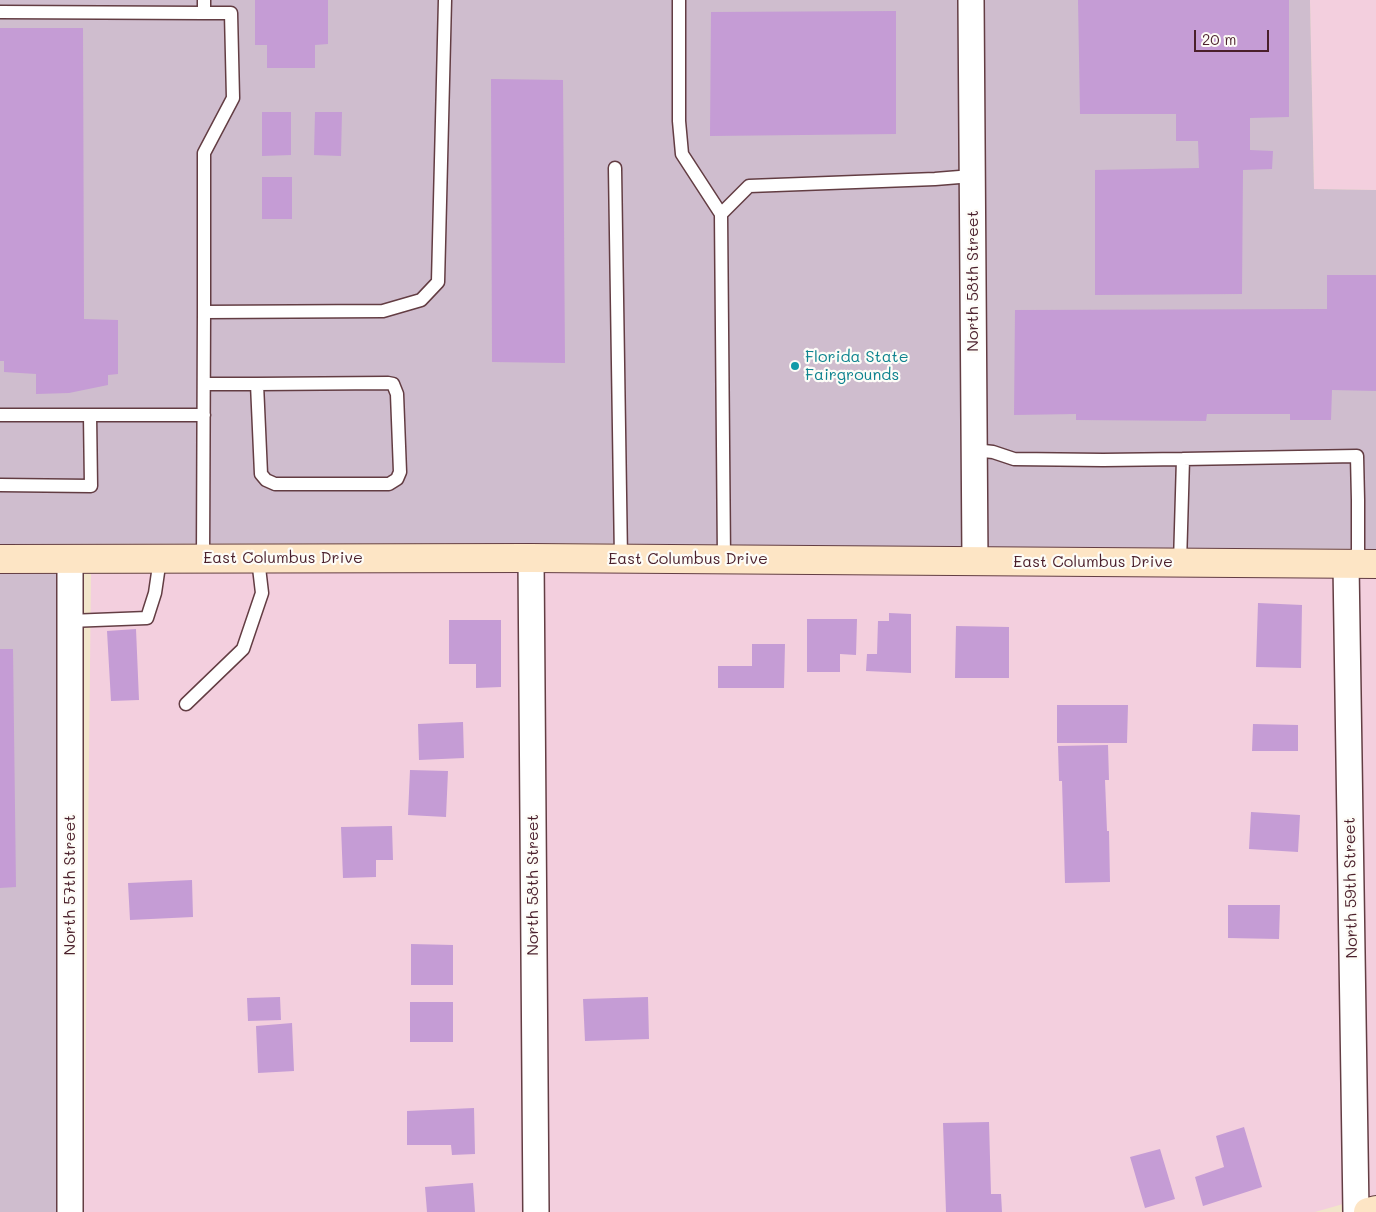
<!DOCTYPE html>
<html>
<head>
<meta charset="utf-8">
<style>
	body { margin:0 }
	#map { position:relative; width:1376px; height:1212px; overflow:hidden; background:#f2e5ca; font-family:Mali,sans-serif }
	canvas { display:block }
	.scale { position:absolute; left:1194px; top:30px; width:75px; height:22px; box-sizing:border-box; border:2px solid #4a1f2b; border-top:0; padding-left:6px; font-size:15px; line-height:18px; white-space:nowrap; color:#4a1f2b; -webkit-text-stroke:4px #fdfcf7; paint-order:stroke }
</style>
</head>
<body>
<div id="map">
<canvas width="1376" height="1212"></canvas>
<div class="scale">20 m</div>
</div>
<script>
const ctx = document.querySelector('canvas').getContext('2d');
ctx.lineJoin = 'round';
function fillPath(path, color) { ctx.fillStyle = color; ctx.fill(path, 'evenodd'); }
const shape = rows => new Path2D(rows.map(r => 'M' + r).join(''));
function strokePath(path, color, width, dash) { ctx.strokeStyle = color; ctx.lineWidth = width; ctx.lineCap = dash ? 'butt' : 'round'; ctx.setLineDash(dash || []); ctx.stroke(path); }
function write(font, color, halo, rows, align = 'center') {
  ctx.font = font + ' Mali,sans-serif'; ctx.lineWidth = 4.5; ctx.setLineDash([]); ctx.textBaseline = 'middle'; ctx.strokeStyle = halo; ctx.fillStyle = color; for (const [text, x, y, turn = 0] of rows) {
    ctx.save(); ctx.translate(x, y); ctx.rotate((+turn || 0) * Math.PI / 180); ctx.textAlign = isNaN(turn) ? turn : align; if (halo) ctx.strokeText(text, 0, 0); ctx.fillText(text, 0, 0); ctx.restore();
  }
}
const built = shape([
	[1310,0,1376,0,1376,190,1314,189],
	[518,572,523,1212,84,1212,91,574],
	[544,572,683,574,1333,578,1343,1204,1315,1212,549,1212],
	[1359,578,1376,578,1376,1195,1368,1197]
]);
const industrial = shape([
	[0,0,958,0,962,547,544,543,0,544],
	[984,0,1310,0,1314,189,1376,190,1376,549,988,547],
	[0,574,57,574,58,1212,0,1212]
]);
const building = shape([
	[255,0,328,0,328,44,315,45,315,68,267,68,267,45,255,45],
	[1078,0,1289,0,1289,117,1250,118,1250,150,1273,151,1272,169,1243,170,1242,294,1095,295,1095,170,1199,168,1198,141,1176,141,1176,114,1080,114],
	[896,11,896,134,710,136,711,12],
	[0,28,83,28,84,319,118,320,118,374,108,375,108,385,69,393,36,394,36,374,4,372,4,361,0,361],
	[491,79,563,80,565,363,492,362],
	[262,112,291,112,291,155,262,156],
	[315,112,342,112,341,156,314,155],
	[262,177,292,177,292,219,262,219],
	[1327,275,1376,275,1376,391,1332,390,1331,420,1290,420,1290,414,1207,414,1206,421,1076,420,1076,414,1014,415,1015,310,1327,309],
	[1258,603,1302,605,1301,668,1256,667],
	[889,613,911,614,911,673,866,671,867,654,877,654,878,621,889,621],
	[807,619,857,619,856,655,840,654,840,672,807,672],
	[449,620,501,620,501,687,476,688,476,664,449,664],
	[956,626,1009,627,1009,678,955,678],
	[136,629,139,700,111,701,107,631],
	[752,644,785,644,784,688,718,688,718,666,752,666],
	[0,649,13,649,16,887,0,888],
	[1057,705,1128,705,1127,743,1057,743],
	[463,722,464,758,419,760,418,724],
	[1253,724,1298,725,1298,751,1252,751],
	[1108,745,1109,780,1105,780,1107,831,1109,831,1110,882,1065,883,1062,781,1059,781,1058,746],
	[410,770,448,771,446,817,408,815],
	[1251,812,1300,815,1298,852,1249,849],
	[392,826,393,860,376,860,376,877,343,878,341,827],
	[192,880,193,917,130,920,128,883],
	[1228,905,1280,905,1279,939,1228,938],
	[411,944,453,945,453,985,411,985],
	[280,997,281,1020,248,1021,247,998],
	[648,997,649,1039,585,1041,583,999],
	[410,1002,453,1002,453,1042,410,1042],
	[292,1023,294,1071,258,1073,256,1026],
	[474,1108,475,1154,452,1155,451,1145,407,1145,407,1111],
	[989,1122,991,1194,1001,1194,1002,1212,946,1212,943,1123],
	[1244,1127,1262,1187,1203,1206,1195,1177,1224,1167,1216,1136],
	[1160,1149,1175,1199,1145,1208,1130,1157],
	[473,1183,475,1212,427,1212,425,1187]
]);
const lane = shape([
	[679,0,679,121,682,154,721,214],
	[0,12,204,13,204,0],
	[204,13,231,13,233,98,204,153,204,312],
	[615,168,621,559],
	[205,384,257,384,388,383,393,384,397,394,400,472,397,479,389,484,275,484,266,480,261,474,257,384],
	[0,415,204,415],
	[974,450,993,452,1014,459,1103,460,1183,459],
	[0,485,91,486,90,415],
	[203,559,204,312,383,311,421,300,438,282,445,0],
	[724,559,721,214,749,186,935,179,972,176],
	[1180,563,1183,459,1357,456,1358,500,1358,564],
	[69,621,147,618,155,593,160,559],
	[186,704,243,649,262,593,258,559]
]);
const street = shape([
	[971,0,975,561],
	[531,558,536,1212],
	[70,559,70,1212],
	[1346,564,1356,1212]
]);
const secondary = shape([
	[0,559,531,558,1376,564],
	[1368,1212,1376,1210]
]);
const markers = [
	[795,366,5,"#0f9aa8"]
];
const streetNames = [
	["North 58th Street",973,281,-90],
	["East Columbus Drive",283,558],
	["East Columbus Drive",688,559],
	["East Columbus Drive",1093,562],
	["North 57th Street",70,885,-90],
	["North 58th Street",533,885,-90],
	["North 59th Street",1351,888,-91]
];
const cultureNames = [
	["Florida State",805,357],
	["Fairgrounds",805,375]
];
fillPath(built, '#f3cfde');
fillPath(industrial, '#cfbdce');
fillPath(building, '#c59cd5');
strokePath(lane, '#633d43', 15);
strokePath(street, '#633d43', 28);
strokePath(secondary, '#633d43', 30);
strokePath(lane, '#fff', 12);
strokePath(street, '#fff', 25);
strokePath(secondary, '#fde5c5', 28);
for (const [x, y, r, color] of markers) { const dot = new Path2D(); dot.arc(x, y, r, 0, 2 * Math.PI); ctx.fillStyle = color; ctx.fill(dot); strokePath(dot, '#fdfcf7', 2); }
write('16px', '#4a1f2b', '#fdfcf7', streetNames);
write('16px', '#0d838f', '#fdfcf7', cultureNames, 'left');
</script>
</body>
</html>
